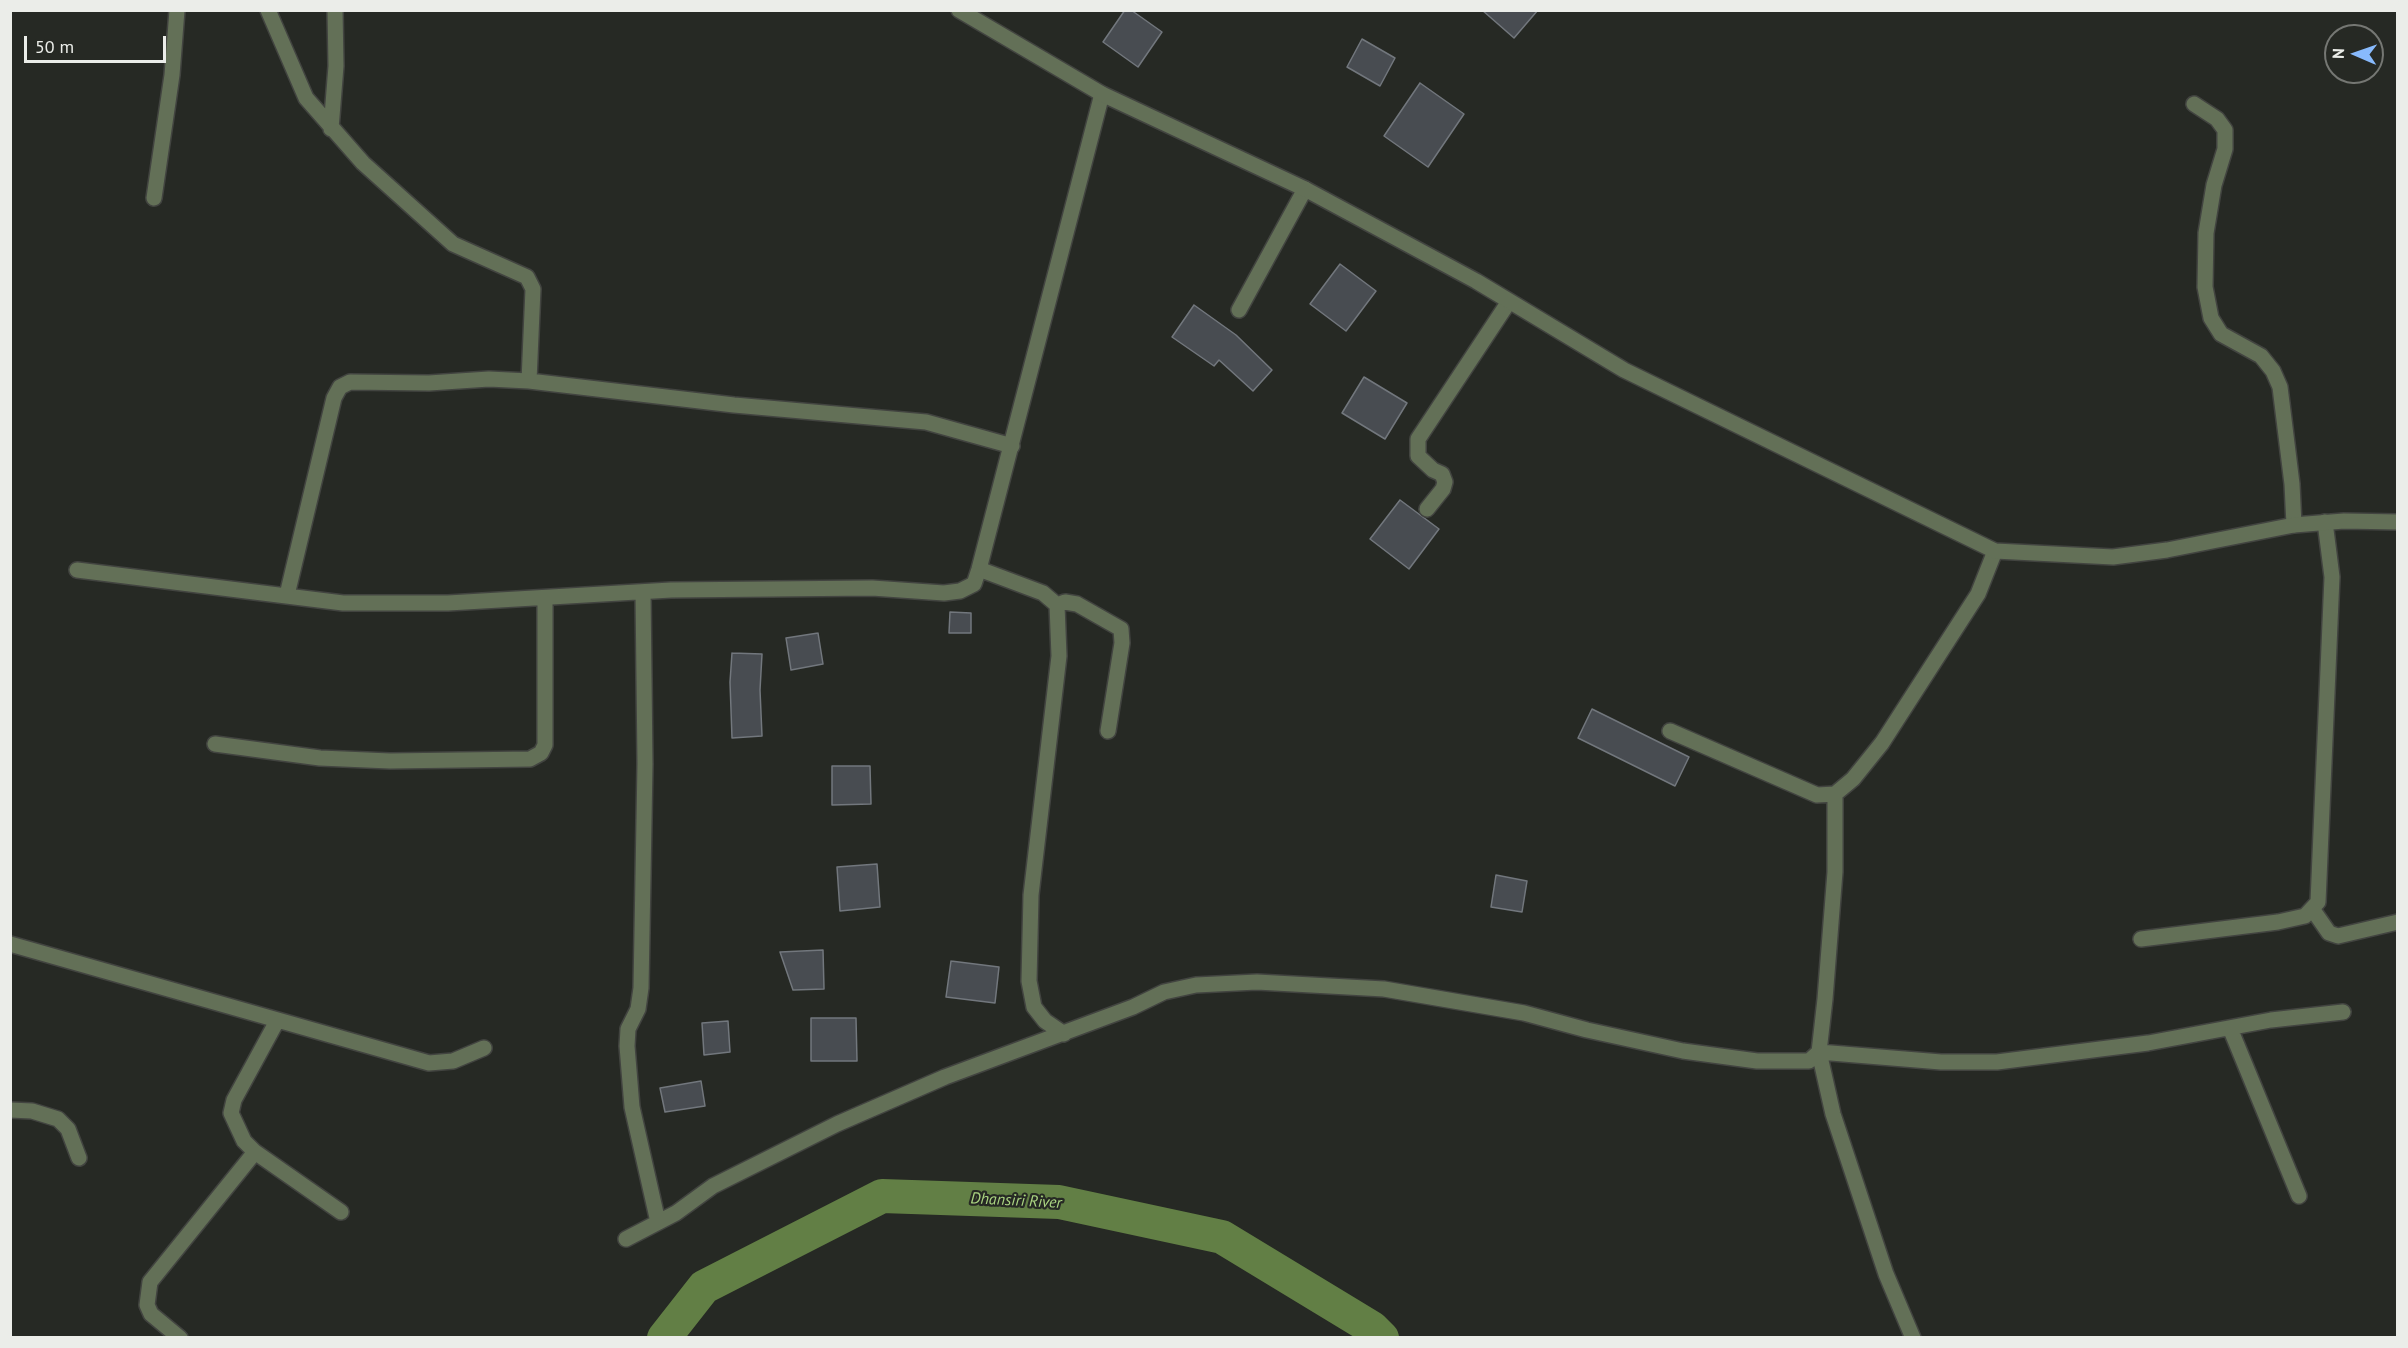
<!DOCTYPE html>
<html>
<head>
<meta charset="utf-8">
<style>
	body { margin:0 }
	#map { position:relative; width:2408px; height:1348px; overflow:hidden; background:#262924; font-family:"PT Sans",sans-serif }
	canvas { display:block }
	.frame { position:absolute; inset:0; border:12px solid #ebede9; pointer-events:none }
	.north { position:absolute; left:2324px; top:24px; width:60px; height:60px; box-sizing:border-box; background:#262924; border:2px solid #757773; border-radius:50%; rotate:272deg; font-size:16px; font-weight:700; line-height:24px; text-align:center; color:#ebede9 }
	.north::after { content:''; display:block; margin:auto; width:21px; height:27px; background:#88bafc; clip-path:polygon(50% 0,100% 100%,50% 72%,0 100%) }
	.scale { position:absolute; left:24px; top:36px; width:142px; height:27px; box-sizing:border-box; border:3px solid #ebede9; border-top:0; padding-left:8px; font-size:18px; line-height:21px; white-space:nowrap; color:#ebede9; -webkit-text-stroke:4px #262924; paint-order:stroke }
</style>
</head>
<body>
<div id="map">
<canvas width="2408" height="1348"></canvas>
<div class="frame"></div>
<div class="north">N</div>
<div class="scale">50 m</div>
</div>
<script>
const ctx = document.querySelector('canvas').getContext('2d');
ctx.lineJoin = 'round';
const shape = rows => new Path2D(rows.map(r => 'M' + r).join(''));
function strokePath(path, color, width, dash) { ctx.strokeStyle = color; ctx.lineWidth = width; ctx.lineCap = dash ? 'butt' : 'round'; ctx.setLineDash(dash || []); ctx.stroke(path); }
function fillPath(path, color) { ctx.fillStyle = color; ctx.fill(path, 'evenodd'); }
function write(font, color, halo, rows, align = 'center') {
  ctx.font = font + ' "PT Sans",sans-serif'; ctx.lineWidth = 4.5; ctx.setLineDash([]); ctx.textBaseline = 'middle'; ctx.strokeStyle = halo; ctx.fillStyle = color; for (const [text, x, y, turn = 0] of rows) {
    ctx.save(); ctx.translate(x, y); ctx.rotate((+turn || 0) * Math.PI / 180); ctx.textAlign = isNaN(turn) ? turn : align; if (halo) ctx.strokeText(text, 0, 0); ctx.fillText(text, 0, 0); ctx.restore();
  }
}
const river = shape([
	[664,1338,704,1287,882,1196,1059,1202,1222,1237,1372,1328,1382,1338]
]);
const building = shape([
	[1125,10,1131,10,1162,32,1138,67,1103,42,1125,10],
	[1482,10,1538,10,1514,38,1482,10],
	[1362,39,1395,58,1380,86,1347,67,1362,39],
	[1420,83,1464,114,1428,167,1384,136,1420,83],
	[1340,264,1376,291,1346,331,1310,304,1340,264],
	[1194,305,1236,335,1272,370,1253,391,1219,360,1214,366,1172,337,1194,305],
	[1364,377,1407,403,1385,439,1342,413,1364,377],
	[1400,500,1439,529,1409,569,1370,539,1400,500],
	[950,612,971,613,971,633,949,633,950,612],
	[818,633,823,664,791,670,786,638,818,633],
	[732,653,762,654,760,690,762,736,732,738,730,682,732,653],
	[1592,709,1689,757,1675,786,1578,738,1592,709],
	[832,766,870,766,871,804,832,805,832,766],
	[877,864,880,907,840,911,837,867,877,864],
	[1496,875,1527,881,1522,912,1491,907,1496,875],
	[823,950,824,989,793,990,780,952,823,950],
	[951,961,999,967,995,1003,946,997,951,961],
	[811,1018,856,1018,857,1061,811,1061,811,1018],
	[728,1021,730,1052,704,1055,702,1023,728,1021],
	[701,1081,705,1106,665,1112,660,1088,701,1081]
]);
const minor = shape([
	[268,10,306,98,363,163,453,244,527,277,533,289,529,381],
	[2194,104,2217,119,2225,130,2225,149,2214,185,2206,233,2205,287,2211,318,2221,334,2261,356,2273,371,2280,387,2292,484,2294,525],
	[331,129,336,66,335,10],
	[154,198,172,75,177,10],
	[1239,310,1305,189],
	[1427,509,1443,489,1445,482,1442,474,1433,470,1418,456,1418,439,1508,303],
	[979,569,1043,593,1057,605,1059,656,1031,895,1029,981,1034,1007,1045,1021,1064,1034],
	[77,570,343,603,448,603,671,590,872,588,944,593,960,591,974,584,979,569,1102,94],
	[643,592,645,764,641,988,638,1009,628,1029,627,1046,632,1107,658,1222],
	[287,595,334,398,340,387,350,382,429,383,489,379,529,381,734,405,926,422,1012,446],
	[1057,605,1065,602,1077,604,1121,629,1122,643,1108,731],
	[1670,731,1817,795,1835,794,1853,779,1882,743,1978,594,1995,551],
	[215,744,320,758,390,761,530,759,541,753,545,745,545,599],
	[2313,910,2329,933,2338,936,2398,922],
	[2141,939,2278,922,2305,916,2318,902,2332,577,2325,522],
	[10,944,429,1063,453,1061,484,1048],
	[277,1021,234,1100,231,1113,244,1141,255,1152,341,1212],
	[2230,1028,2299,1196],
	[10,1110,32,1111,58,1119,68,1129,79,1158],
	[626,1239,676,1213,713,1186,837,1124,945,1077,1133,1007,1164,992,1196,985,1257,982,1384,989,1524,1013,1587,1030,1683,1051,1757,1061,1809,1061,1819,1052,1825,999,1835,872,1835,794],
	[180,1338,151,1314,147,1305,150,1282,255,1152],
	[1913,1338,1886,1274,1833,1114,1819,1052,1941,1062,1997,1062,2148,1043,2271,1020,2343,1012]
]);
const tertiary = shape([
	[959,10,1102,94,1305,189,1476,281,1624,370,1995,551,2113,557,2167,550,2294,525,2344,521,2398,522]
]);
const waterNames = [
	["Dhansiri River",1016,1201,3]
];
strokePath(river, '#627f45', 34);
fillPath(building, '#484c51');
strokePath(building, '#72777d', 1.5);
strokePath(minor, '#424440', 18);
strokePath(tertiary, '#424440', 18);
strokePath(minor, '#637057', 15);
strokePath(tertiary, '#637057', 15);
write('italic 16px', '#abd582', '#262924', waterNames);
</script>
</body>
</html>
